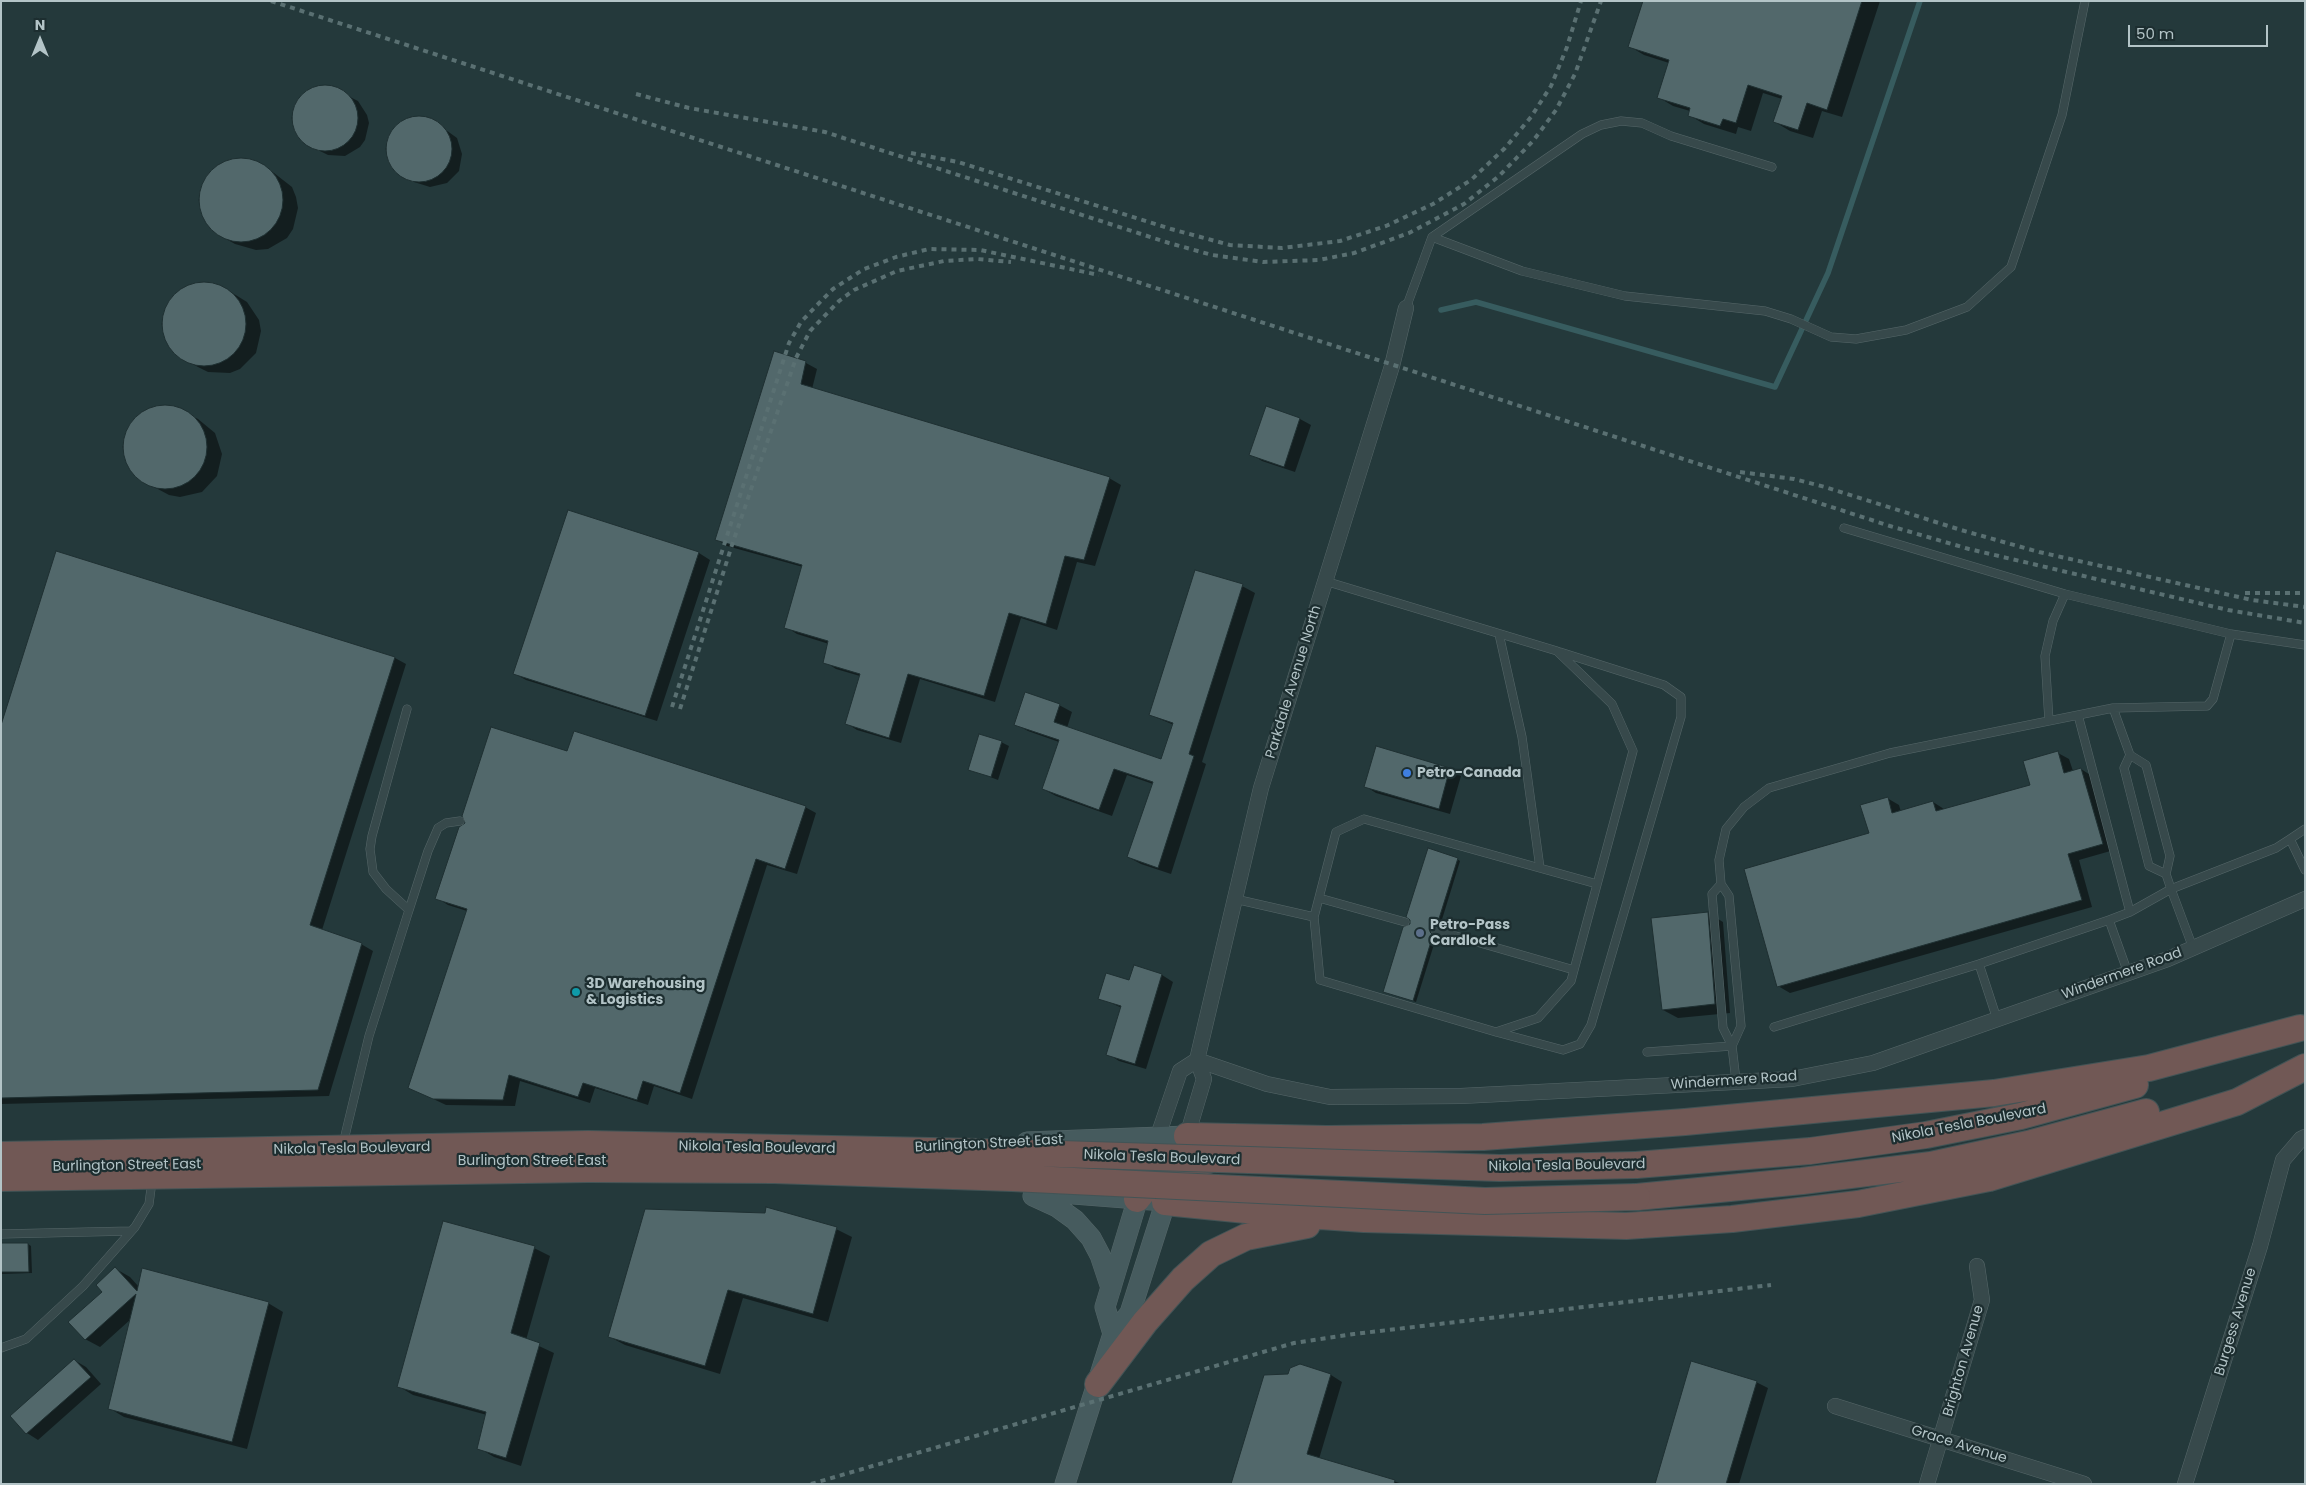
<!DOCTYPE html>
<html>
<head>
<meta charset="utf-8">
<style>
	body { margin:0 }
	#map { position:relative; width:2306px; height:1485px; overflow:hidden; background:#24393b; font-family:Poppins,sans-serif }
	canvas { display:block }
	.frame { position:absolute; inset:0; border:2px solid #b3c4c7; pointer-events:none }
	.north { position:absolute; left:15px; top:15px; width:50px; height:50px; -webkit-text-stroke:4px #1d2e30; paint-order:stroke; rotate:0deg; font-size:14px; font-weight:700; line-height:20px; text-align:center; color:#b3c4c7 }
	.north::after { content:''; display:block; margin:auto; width:18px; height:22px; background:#b3c4c7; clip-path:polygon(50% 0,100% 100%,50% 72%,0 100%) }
	.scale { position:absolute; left:2128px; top:25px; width:140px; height:22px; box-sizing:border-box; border:2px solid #b3c4c7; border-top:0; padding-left:6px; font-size:15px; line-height:18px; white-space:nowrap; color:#b3c4c7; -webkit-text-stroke:4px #1d2e30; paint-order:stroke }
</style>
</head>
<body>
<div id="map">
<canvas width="2306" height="1485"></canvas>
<div class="frame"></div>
<div class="north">N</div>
<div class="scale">50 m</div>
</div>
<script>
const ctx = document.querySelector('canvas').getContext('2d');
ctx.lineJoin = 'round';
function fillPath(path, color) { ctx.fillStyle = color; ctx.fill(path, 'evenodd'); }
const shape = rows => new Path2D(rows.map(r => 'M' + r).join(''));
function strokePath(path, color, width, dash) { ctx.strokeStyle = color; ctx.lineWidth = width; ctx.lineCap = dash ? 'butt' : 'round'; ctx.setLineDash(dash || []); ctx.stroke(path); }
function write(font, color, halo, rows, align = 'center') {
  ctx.font = font + ' Poppins,sans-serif'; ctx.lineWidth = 4.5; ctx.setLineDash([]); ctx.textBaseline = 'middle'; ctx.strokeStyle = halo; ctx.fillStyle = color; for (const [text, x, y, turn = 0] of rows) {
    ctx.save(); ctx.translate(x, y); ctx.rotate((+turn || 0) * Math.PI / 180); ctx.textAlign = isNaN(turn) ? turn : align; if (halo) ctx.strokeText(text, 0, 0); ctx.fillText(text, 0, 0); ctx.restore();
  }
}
const shadow = shape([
	[1644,1,1880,1,1842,117,1822,111,1813,138,1790,131,1775,122,1782,99,1763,93,1751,131,1738,127,1736,134,1704,124,1689,115,1690,111,1673,106,1658,97,1669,63,1644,55,1629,46],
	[330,87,358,101,367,115,369,123,365,140,360,147,345,156,328,155,308,145,302,139,294,124,296,107,300,99,313,89],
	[415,117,432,120,457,138,462,154,459,171,447,183,430,187,414,182,395,170,388,154,389,137,399,124],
	[248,160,274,173,292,187,296,197,298,208,293,229,287,238,268,249,256,250,235,244,219,235,211,228,201,208,200,197,208,176,216,168,226,162],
	[211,283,221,286,247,302,259,320,261,331,256,353,240,369,230,373,208,372,198,367,182,358,167,342,163,320,171,299,188,286],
	[775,353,806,363,817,369,812,389,1109,478,1121,485,1095,566,1077,562,1057,630,1021,618,995,702,920,679,901,743,857,730,846,723,860,676,836,669,825,662,829,644,797,634,786,627,803,567,727,546,716,539],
	[172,406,198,419,215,433,222,454,217,476,202,492,180,497,169,495,143,481,128,464,124,443,132,422,150,409],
	[1267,408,1300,419,1311,425,1295,472,1262,461,1251,454],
	[699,553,710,560,657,721,526,680,515,674],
	[1242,586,1255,593,1202,762,1206,764,1171,874,1141,864,1128,857,1153,784,1127,775,1112,816,1056,796,1043,789,1059,742,1028,731,1015,724,1059,705,1072,712,1067,728,1162,760,1174,725,1150,715],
	[395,658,406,664,322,930,361,944,373,951,329,1096,1,1104,1,729],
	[1001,742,1009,746,998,780,969,769],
	[1376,748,1450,770,1461,776,1450,814,1376,793,1365,786],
	[568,753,805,807,816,813,797,874,767,865,692,1099,654,1086,648,1105,595,1088,590,1103,520,1081,515,1106,446,1105,410,1088,467,911,448,905,437,898],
	[2058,753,2069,759,2073,771,2081,769,2092,776,2114,850,2079,860,2092,907,1790,993,1778,986,1870,834,1887,798,1899,805,1901,812,1933,802,1944,809,2032,786],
	[1457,859,1460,861,1440,926,1433,930,1433,935,1436,938,1416,1002,1388,993,1411,925],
	[1708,913,1723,922,1730,1013,1678,1018,1663,1010],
	[1134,967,1162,975,1173,982,1146,1069,1119,1061,1108,1054,1122,1008,1100,998,1130,982],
	[836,1229,852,1237,828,1322,743,1298,720,1374,625,1345,610,1337],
	[28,1244,31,1246,32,1273,1,1274,1,1245],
	[534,1248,550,1256,526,1340,554,1353,521,1466,494,1457,479,1448,487,1415,413,1395,398,1386],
	[116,1269,130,1277,139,1287,268,1303,283,1312,247,1449,124,1417,109,1408,131,1319,100,1347,85,1339,104,1292],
	[74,1360,86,1367,101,1384,38,1440,27,1433,12,1416],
	[1300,1366,1331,1375,1342,1382,1319,1459,1403,1484,1233,1484,1289,1375],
	[1756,1382,1768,1388,1739,1484,1656,1484]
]);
const stream = shape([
	[1441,310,1476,302,1775,387,1828,273,1920,1]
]);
const building = shape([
	[1643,1,1862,1,1827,110,1807,103,1798,130,1773,122,1782,96,1748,85,1736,123,1723,119,1720,126,1688,116,1690,108,1657,98,1669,60,1628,47,1643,1],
	'292 118a33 33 0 1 1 66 0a33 33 0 1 1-66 0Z',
	'386 149a33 33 0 1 1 66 0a33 33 0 1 1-66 0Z',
	'199 200a42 42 0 1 1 84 0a42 42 0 1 1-84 0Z',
	'162 324a42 42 0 1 1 84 0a42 42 0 1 1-84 0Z',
	[774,351,806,361,801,384,1110,477,1084,560,1065,556,1046,624,1009,613,984,696,908,674,889,738,845,724,860,674,823,663,828,641,784,628,802,565,715,540,774,351],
	'123 447a42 42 0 1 1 84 0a42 42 0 1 1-84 0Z',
	[1266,406,1300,418,1284,467,1249,455,1266,406],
	[568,510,699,552,645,716,513,674,568,510],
	[56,551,395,657,310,925,362,943,318,1090,1,1098,1,725,56,551],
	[1195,570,1243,584,1189,754,1194,756,1158,868,1127,857,1153,782,1114,769,1099,810,1042,789,1059,740,1014,725,1025,692,1060,704,1054,722,1161,759,1173,723,1149,715,1195,570],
	[491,727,567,751,574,731,806,806,785,869,756,859,680,1093,643,1081,637,1100,583,1083,578,1097,509,1075,503,1100,433,1099,408,1088,467,909,435,899,459,827,465,823,462,816,491,727],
	[979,734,1002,741,991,777,968,770,979,734],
	[1376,746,1450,768,1439,809,1364,787,1376,746],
	[2058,751,2064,773,2081,768,2103,844,2068,854,2082,900,1777,987,1744,869,1869,833,1860,805,1888,797,1892,813,1933,801,1936,811,2030,785,2023,761,2058,751],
	[1428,848,1458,858,1437,925,1430,928,1430,932,1433,935,1413,1001,1383,992,1403,927,1410,924,1410,920,1406,917,1428,848],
	[1708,912,1715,1004,1662,1010,1651,918,1708,912],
	[1134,965,1162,974,1135,1064,1106,1055,1121,1006,1098,999,1106,973,1129,980,1134,965],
	[766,1207,837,1227,813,1314,728,1290,705,1366,608,1337,645,1209,765,1213,766,1207],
	[443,1221,535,1246,511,1333,540,1343,506,1458,477,1449,486,1412,397,1387,443,1221],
	[1,1243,28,1243,29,1272,1,1272,1,1243],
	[115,1267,137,1291,142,1268,269,1302,232,1442,108,1409,136,1294,85,1340,68,1322,102,1292,96,1285,115,1267],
	[74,1359,91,1377,26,1434,10,1416,74,1359],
	[1691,1361,1757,1381,1726,1484,1655,1484,1691,1361],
	[1300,1364,1331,1374,1307,1454,1395,1480,1394,1484,1231,1484,1264,1375,1288,1374,1290,1368,1300,1364]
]);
const service = shape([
	[1432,237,1522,271,1625,296,1765,311,1791,319,1831,337,1856,339,1906,330,1967,307,2011,267,2062,115,2085,1],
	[1406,308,1432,237,1582,134,1601,125,1621,121,1642,123,1671,136,1772,167],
	[1844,528,2065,594],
	[1499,634,1522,737,1540,868],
	[2231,634,2305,645],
	[2078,715,2130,912],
	[2049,721,2045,656,2053,621,2065,594,2231,634,2213,699,2207,706,2113,708],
	[2305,829,2290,839,2305,870],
	[2166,874,2149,866,2124,768,2130,755,2146,765,2170,856,2166,874,2171,889,2276,848,2290,839],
	[1721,884,1712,894,1723,1028,1732,1046,1741,1026,1729,896,1721,884,1719,860,1726,829,1744,807,1769,788,1890,753,2113,708,2130,755],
	[1319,898,1405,922],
	[1235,899,1314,917,1320,980,1496,1032,1538,1018,1571,981,1633,751,1612,704,1557,651,1325,581],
	[409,910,428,851,438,828,446,823,460,821],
	[1314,917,1336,832,1364,819,1597,884],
	[2109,920,2130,912,2171,889,2193,948],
	[1435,930,1574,970],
	[1979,964,2109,920,2128,973],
	[1774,1027,1979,964,1997,1019],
	[1496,1032,1563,1050,1580,1044,1591,1025,1681,717,1681,697,1664,685,1560,652],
	[1647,1052,1732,1046,1736,1081],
	[343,1144,369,1036,409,910,386,889,373,872,370,849,372,836,407,709],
	[1,1234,131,1231],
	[1,1348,26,1339,83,1286,135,1227,149,1204,152,1181]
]);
const minor = shape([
	[1197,1060,1267,1084,1330,1097,1461,1096,1792,1079,1873,1063,2168,959,2305,899],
	[1158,1136,1180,1071,1197,1060],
	[1187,1136,1204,1079,1197,1060,1261,788,1392,366,1406,308],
	[1835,1406,2084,1484],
	[1927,1484,1982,1300,1977,1266],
	[2185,1484,2260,1246,2283,1160,2301,1139,2305,1137]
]);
const secondary = shape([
	[1027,1142,1187,1136],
	[1084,1171,1147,1169,1155,1166],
	[1035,1191,1151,1200],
	[1033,1196,1057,1207,1075,1220,1091,1238,1100,1255,1111,1288],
	[1113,1334,1105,1307,1141,1188],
	[1065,1484,1113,1334,1130,1313,1170,1188]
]);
const motorway = shape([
	[1187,1136,1327,1139,1483,1137,1685,1122,1994,1093,2149,1068,2300,1028],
	[1636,1165,1810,1151,1926,1135,2021,1116,2135,1085],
	[1637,1197,1802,1181,1931,1165,2028,1144,2146,1112],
	[1137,1199,1145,1189,1159,1178,1176,1169,1206,1161],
	[1165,1202,1277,1213,1364,1219,1626,1226,1732,1219,1858,1204,1989,1178,2237,1102,2305,1067],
	[1098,1384,1145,1322,1183,1279,1211,1254,1246,1237,1307,1225]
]);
const rail = shape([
	[271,1,1890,526,1969,549,2228,610,2305,623],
	[636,94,689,108,825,132,1169,243,1212,255,1263,262,1319,260,1354,253,1409,233,1464,204,1499,176,1533,141,1556,110,1575,74,1601,1],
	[911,153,958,162,1171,229,1230,245,1282,248,1340,241,1386,226,1433,204,1471,180,1505,148,1531,117,1551,86,1567,47,1581,1],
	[1740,472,1794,479,1825,487,1961,530,2039,552,2252,600,2305,607],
	[2245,593,2305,593],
	[672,707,789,343,801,322,821,301,833,289,864,269,896,257,929,249,980,250,1099,275],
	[680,709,732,545,796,358,810,331,839,301,854,290,897,271,944,261,977,259,1011,262],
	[811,1484,1294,1343,1354,1334,1771,1285]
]);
const motorwayBridge = shape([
	[1,1155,588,1144,1029,1153,1500,1168,1636,1165],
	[1,1178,588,1169,774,1170,1012,1178,1485,1201,1637,1197]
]);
const markers = [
	[1407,773,5,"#3f7fe0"],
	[1420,933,5,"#5c6f8a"],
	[576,992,5,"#0f9aa8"]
];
const streetNames = [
	["Parkdale Avenue North",1294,682,-73],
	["Windermere Road",2122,974,-20],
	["Windermere Road",1734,1081,-4],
	["Nikola Tesla Boulevard",1969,1124,-11],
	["Burlington Street East",989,1144,-3],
	["Nikola Tesla Boulevard",757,1148,1],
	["Nikola Tesla Boulevard",352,1149,-1],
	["Nikola Tesla Boulevard",1162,1158,2],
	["Burlington Street East",532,1161],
	["Burlington Street East",127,1166,-1],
	["Nikola Tesla Boulevard",1567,1166,-1],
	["Burgess Avenue",2236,1322,-73],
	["Brighton Avenue",1964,1361,-74],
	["Grace Avenue",1959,1445,17]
];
const poiNames = [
	["Petro-Canada",1417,773],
	["Petro-Pass",1430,925],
	["Cardlock",1430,941],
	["3D Warehousing",586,984],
	["& Logistics",586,1000]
];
fillPath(shadow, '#0007');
strokePath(stream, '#375c5f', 5.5);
fillPath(building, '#52686b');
strokePath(building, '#1f3032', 1);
strokePath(service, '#566769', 9);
strokePath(minor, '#566769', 16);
strokePath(secondary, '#566769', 21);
strokePath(motorway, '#435456', 28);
strokePath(service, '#37494b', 8);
strokePath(minor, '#37494b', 15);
strokePath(secondary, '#465b5e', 20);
strokePath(motorway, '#715855', 26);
strokePath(rail, '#5a7072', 4, [5, 5]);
strokePath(motorwayBridge, '#435456', 28, []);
strokePath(motorwayBridge, '#715855', 26);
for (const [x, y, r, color] of markers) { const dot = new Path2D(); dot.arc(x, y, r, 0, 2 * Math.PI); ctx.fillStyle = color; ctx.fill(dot); strokePath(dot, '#1d2e30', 2); }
write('14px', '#b3c4c7', '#1d2e30', streetNames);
write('bold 14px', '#b3c4c7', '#1d2e30', poiNames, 'left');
</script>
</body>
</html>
